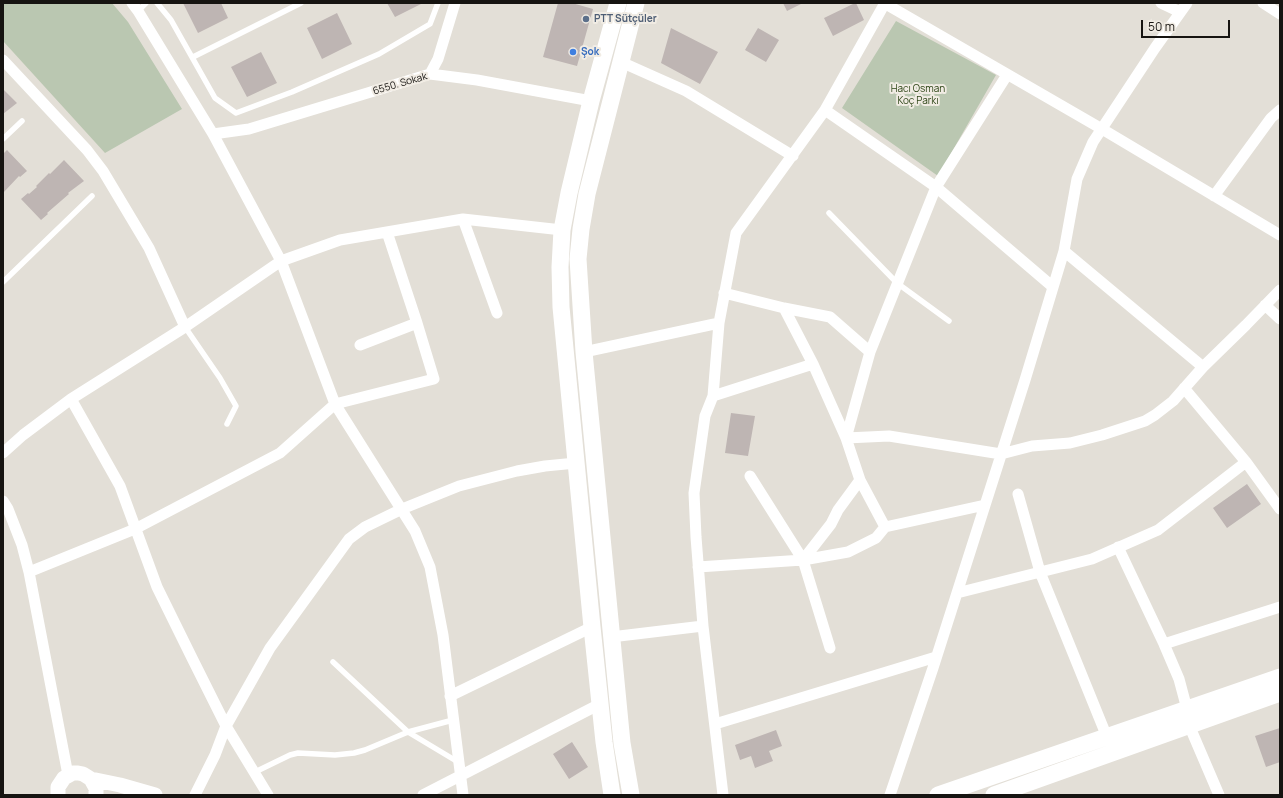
<!DOCTYPE html>
<html>
<head>
<meta charset="utf-8">
<style>
	body { margin:0 }
	#map { position:relative; width:1283px; height:798px; overflow:hidden; background:#e3dfd7; font-family:Manrope,sans-serif }
	canvas { display:block }
	.frame { position:absolute; inset:0; border:4px solid #161411; pointer-events:none }
	.scale { position:absolute; left:1141px; top:20px; width:89px; height:18px; box-sizing:border-box; border:2px solid #161411; border-top:0; padding-left:5px; font-size:12px; line-height:14px; white-space:nowrap; color:#161411; -webkit-text-stroke:3px #f1ece4; paint-order:stroke }
</style>
</head>
<body>
<div id="map">
<canvas width="1283" height="798"></canvas>
<div class="frame"></div>
<div class="scale">50 m</div>
</div>
<script>
const ctx = document.querySelector('canvas').getContext('2d');
ctx.lineJoin = 'round';
function fillPath(path, color) { ctx.fillStyle = color; ctx.fill(path, 'evenodd'); }
const shape = rows => new Path2D(rows.map(r => 'M' + r).join(''));
function strokePath(path, color, width, dash) { ctx.strokeStyle = color; ctx.lineWidth = width; ctx.lineCap = dash ? 'butt' : 'round'; ctx.setLineDash(dash || []); ctx.stroke(path); }
function write(font, color, halo, rows, align = 'center') {
  ctx.font = font + ' Manrope,sans-serif'; ctx.lineWidth = 4; ctx.setLineDash([]); ctx.textBaseline = 'middle'; ctx.strokeStyle = halo; ctx.fillStyle = color; for (const [text, x, y, turn = 0] of rows) {
    ctx.save(); ctx.translate(x, y); ctx.rotate((+turn || 0) * Math.PI / 180); ctx.textAlign = isNaN(turn) ? turn : align; if (halo) ctx.strokeText(text, 0, 0); ctx.fillText(text, 0, 0); ctx.restore();
  }
}
const green = shape([
	[3,3,112,3,128,22,182,109,105,153,3,41],
	[896,21,996,75,938,176,842,108]
]);
const building = shape([
	[183,3,221,3,228,18,198,33],
	[387,3,423,3,395,17],
	[558,3,572,3,593,9,577,66,543,57],
	[783,3,803,3,787,11],
	[855,3,856,3,864,20,833,36,824,18],
	[337,13,352,44,322,59,307,28],
	[671,28,718,52,700,84,661,63],
	[758,28,779,40,766,62,745,50],
	[261,52,277,83,247,97,231,67],
	[3,89,17,103,3,114],
	[7,150,27,171,20,177,19,176,3,193,3,154],
	[64,160,84,181,68,193,69,194,47,213,48,214,41,220,21,199,28,193,29,194,37,187,36,186,49,173,50,174],
	[731,413,755,416,748,456,725,453],
	[1247,484,1261,504,1227,528,1213,508],
	[1280,728,1280,762,1266,767,1255,736],
	[776,730,782,746,769,751,773,761,755,768,751,756,740,760,735,745],
	[572,742,588,767,569,779,553,754]
]);
const service = shape([
	[157,3,171,20,215,98,236,113,292,92,379,54,430,24,438,3],
	[138,11,146,3],
	[193,57,301,3],
	[3,139,22,121],
	[829,213,897,283,949,321],
	[3,282,92,196],
	[185,327,220,378,236,406,227,424],
	[333,662,408,732,458,762],
	[255,772,290,755,298,753,335,755,354,753,365,750,408,732,453,720]
]);
const minor = shape([
	[132,3,138,11,213,134,281,261,335,404,415,531,430,567,443,635,463,795],
	[884,3,1102,129,1280,235],
	[1161,3,1180,12],
	[1263,3,1280,14],
	[3,60,87,150,103,171,149,248,185,327],
	[621,62,686,91,793,156],
	[430,74,438,59,455,3],
	[825,110,936,187,1053,287],
	[213,134,249,129,430,74,477,80,591,101],
	[1214,196,1271,118,1280,110],
	[463,219,497,313],
	[1064,251,1203,367],
	[724,293,784,308,830,317,870,352],
	[1265,305,1280,319],
	[784,308,813,364,846,438,889,436,1001,454,1032,446,1070,443,1102,435,1145,421,1155,415,1173,401,1203,367,1246,325,1280,290],
	[360,345,417,323],
	[584,352,719,323],
	[1184,388,1246,462,1280,509],
	[713,396,813,364],
	[71,399,120,486,157,587,192,658,226,726,268,795],
	[3,453,23,435,71,399,185,327,281,261,340,240,463,219,562,230],
	[750,476,803,560,830,648],
	[1018,494,1040,572,1107,737],
	[3,501,8,509,22,545,29,572,68,775],
	[985,505,885,527,860,480,846,438,870,352,936,187,1007,75],
	[1118,547,1164,644,1280,607],
	[803,560,831,524,838,510,860,480],
	[698,567,803,560,848,552,876,538,885,527],
	[29,572,135,529,280,453,335,404,434,379,417,323,387,232],
	[957,593,1092,559,1158,530,1246,462],
	[611,637,703,626],
	[1164,644,1179,679,1187,709],
	[450,696,592,627],
	[715,724,936,657],
	[1189,725,1219,795],
	[195,795,215,755,226,726,270,648,349,539,365,527,402,509,459,486,517,471,545,466,576,463],
	[423,795,600,704],
	[723,795,703,626,696,537,694,493,705,416,713,396,719,323,736,233,825,110,885,3],
	[890,795,933,668,1025,380,1064,251,1077,179,1093,142,1155,48,1187,3]
]);
const secondary = shape([
	[91,779,120,785,155,795],
	[58,795,58,787,64,778,73,773,78,773,83,774,91,779,96,788,96,795]
]);
const primary = shape([
	[612,795,604,742,592,627,561,307,560,267,562,230,569,193,591,101,618,3],
	[631,795,622,743,584,352,578,259,581,229,587,194,636,3],
	[938,795,1280,677],
	[994,795,1280,693]
]);
const markers = [
	[586,19,4,"#5c6f8a"],
	[573,52,4,"#3f7fe0"]
];
const serviceNames = [
	["PTT Sütçüler",594,19]
];
const shopNames = [
	["Şok",581,52]
];
const streetNames = [
	["6550. Sokak",400,84,-16]
];
const parkNames = [
	["Hacı Osman",918,89],
	["Koç Parkı",918,101]
];
fillPath(green, '#bac7b1');
fillPath(building, '#beb5b3');
strokePath(service, '#fff', 5.5);
strokePath(minor, '#fff', 11);
strokePath(secondary, '#fff', 15);
strokePath(primary, '#fff', 17);
for (const [x, y, r, color] of markers) { const dot = new Path2D(); dot.arc(x, y, r, 0, 2 * Math.PI); ctx.fillStyle = color; ctx.fill(dot); strokePath(dot, '#f1ece4', 1.5); }
write('bold 10px', '#4e5e75', '#f1ece4', serviceNames, 'left');
write('bold 10px', '#366cbe', '#f1ece4', shopNames, 'left');
write('10px', '#161411', '#f1ece4', streetNames);
write('10px', '#2d4516', '#f1ece4', parkNames);
</script>
</body>
</html>
